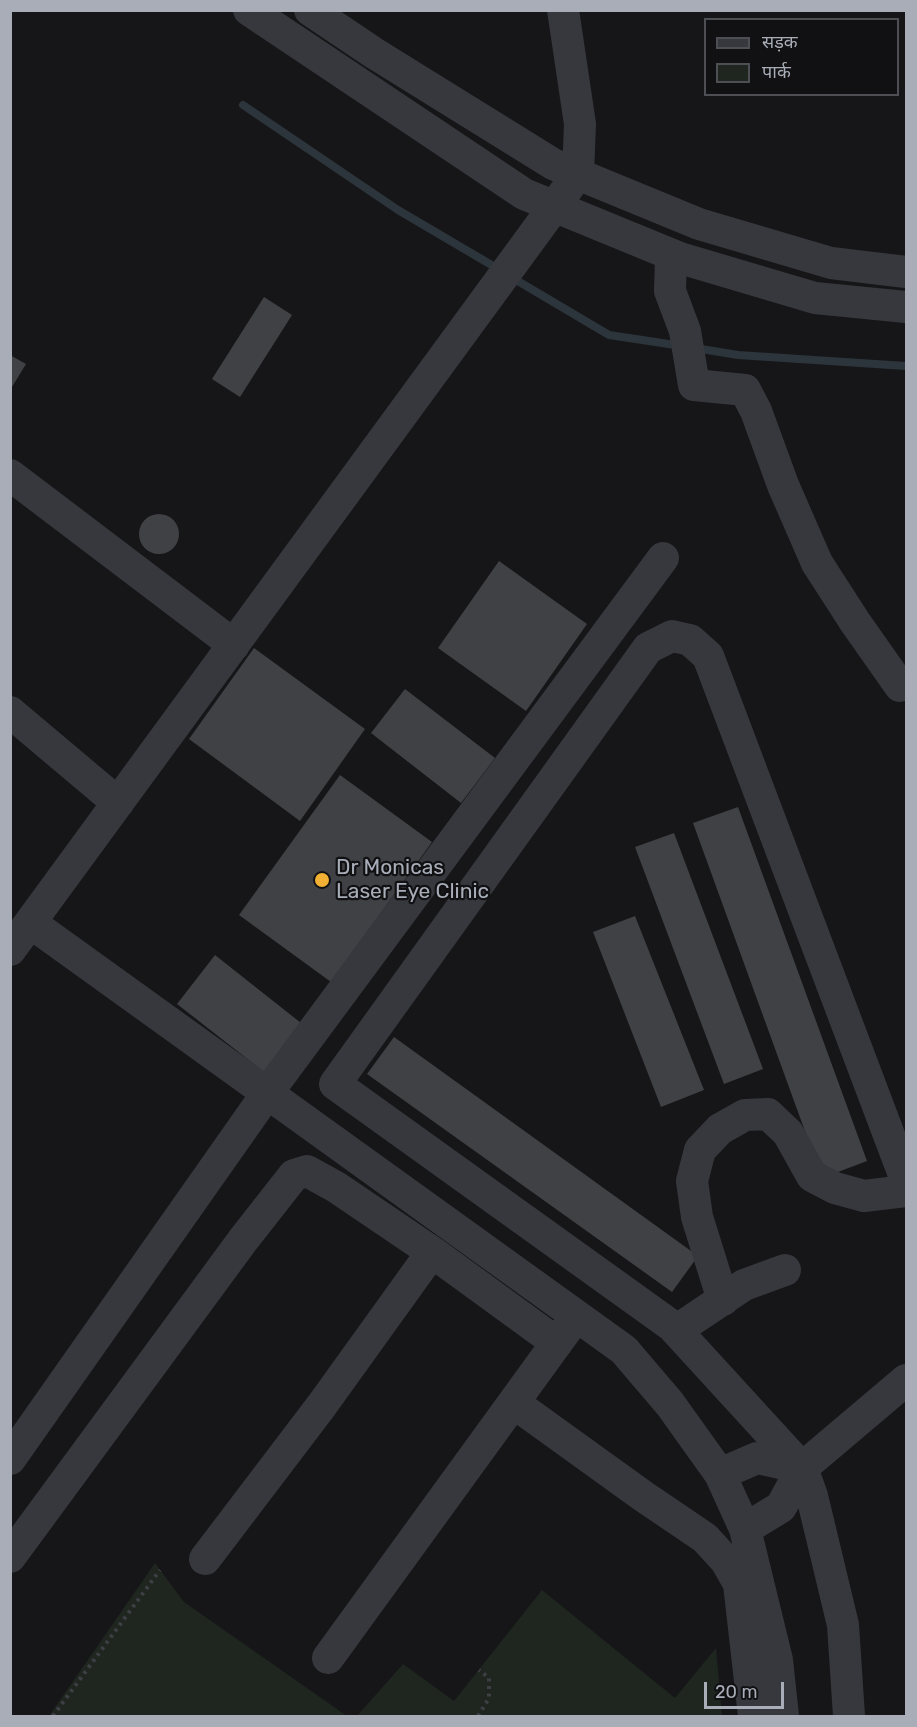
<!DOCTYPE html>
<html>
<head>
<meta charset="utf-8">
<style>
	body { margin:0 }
	#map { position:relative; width:917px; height:1727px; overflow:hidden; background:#161618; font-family:Rubik,"Noto Sans Devanagari",sans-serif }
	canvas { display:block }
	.frame { position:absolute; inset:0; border:12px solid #a8adb8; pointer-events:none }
	.legend { position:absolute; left:704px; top:18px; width:195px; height:78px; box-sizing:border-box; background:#111113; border:2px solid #4d4f55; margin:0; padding:8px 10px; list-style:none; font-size:18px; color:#a8adb8 }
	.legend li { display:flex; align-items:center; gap:12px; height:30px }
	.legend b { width:30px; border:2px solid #4d4f55 }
	.scale { position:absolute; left:704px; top:1682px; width:80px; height:27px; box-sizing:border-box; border:3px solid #a8adb8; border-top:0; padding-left:8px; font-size:18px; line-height:21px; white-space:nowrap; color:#a8adb8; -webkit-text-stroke:4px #111113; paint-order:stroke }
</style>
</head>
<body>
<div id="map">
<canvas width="917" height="1727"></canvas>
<div class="frame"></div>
<ul class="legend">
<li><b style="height:8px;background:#37383d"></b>सड़क</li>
<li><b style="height:16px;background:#1e261f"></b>पार्क</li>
</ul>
<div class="scale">20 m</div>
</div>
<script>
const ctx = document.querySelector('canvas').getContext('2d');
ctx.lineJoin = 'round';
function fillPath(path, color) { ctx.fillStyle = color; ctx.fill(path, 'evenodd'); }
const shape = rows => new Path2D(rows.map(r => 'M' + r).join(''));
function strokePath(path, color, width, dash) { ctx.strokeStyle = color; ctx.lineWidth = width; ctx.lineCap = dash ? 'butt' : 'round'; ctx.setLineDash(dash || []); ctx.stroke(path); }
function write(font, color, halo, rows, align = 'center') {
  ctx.font = font + ' Rubik,sans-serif'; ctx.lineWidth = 4.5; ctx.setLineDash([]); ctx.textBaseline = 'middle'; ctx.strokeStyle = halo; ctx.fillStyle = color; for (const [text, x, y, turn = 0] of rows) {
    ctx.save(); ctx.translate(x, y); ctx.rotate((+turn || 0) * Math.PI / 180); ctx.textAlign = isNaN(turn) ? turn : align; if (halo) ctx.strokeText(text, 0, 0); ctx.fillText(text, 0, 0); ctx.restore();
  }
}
const green = shape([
	[155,1563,184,1602,347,1716,49,1716],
	[542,1590,675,1698,716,1648,722,1716,357,1716,403,1664,454,1701]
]);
const stream = shape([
	[243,105,398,210,500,270],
	[511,277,609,335,682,346],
	[695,348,738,355,906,366]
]);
const building = shape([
	[264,297,292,315,240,397,212,379],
	[10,355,26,364,12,387,10,386],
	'139 534a20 20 0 1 1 40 0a20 20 0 1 1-40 0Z',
	[499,561,587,624,526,711,438,648],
	[254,648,365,729,300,821,189,739],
	[405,689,495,758,461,803,371,733],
	[340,775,432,842,331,982,239,915],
	[738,807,867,1161,822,1178,693,823],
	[674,833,763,1069,724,1084,635,847],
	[635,916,704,1090,661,1107,593,932],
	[215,955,301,1023,264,1072,177,1004],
	[394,1037,698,1256,672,1292,367,1074]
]);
const path = shape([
	[53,1716,160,1570],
	[478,1716,489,1698,489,1678,479,1670]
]);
const minor = shape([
	[249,10,524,194,680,258,815,298,906,307],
	[310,10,374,53,553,164,699,224,831,263,906,272],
	[671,255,670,291,685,331,694,385,745,390,756,411,783,485,817,563,855,622,900,686],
	[10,475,234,645],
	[10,712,118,803],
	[31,923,624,1350,670,1404,720,1474,745,1529,777,1660,783,1716],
	[10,950,578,174,580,124,563,10],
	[723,1300,697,1217,692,1181,700,1150,720,1129,745,1115,768,1114,788,1133,812,1176,835,1188,864,1196,906,1191],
	[677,1330,744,1285,785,1270],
	[514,1403,643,1496,705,1538,726,1561,739,1584,754,1716],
	[10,1459,268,1092,663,558],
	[720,1474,757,1458,802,1468],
	[745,1529,781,1507,802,1468,906,1380],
	[10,1557,243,1240,294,1175,307,1171,336,1187,432,1252,557,1343],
	[205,1559,322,1405,432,1252],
	[328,1658,569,1326],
	[849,1716,843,1625,812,1496,802,1468,672,1326,335,1084,648,648,672,636,690,640,708,656,906,1180]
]);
const markers = [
	[322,880,8,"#f2b134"]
];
const poiNames = [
	["Dr Monicas",336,868],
	["Laser Eye Clinic",336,892]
];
fillPath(green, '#1e261f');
strokePath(stream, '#2c353c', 8);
fillPath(building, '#404145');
strokePath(path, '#3d3f44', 4, [3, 4.5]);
strokePath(minor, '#37383d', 32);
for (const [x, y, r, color] of markers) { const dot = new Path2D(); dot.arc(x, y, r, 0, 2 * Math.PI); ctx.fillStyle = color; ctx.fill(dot); strokePath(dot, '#111113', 2); }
write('21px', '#a8adb8', '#111113', poiNames, 'left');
</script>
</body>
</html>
